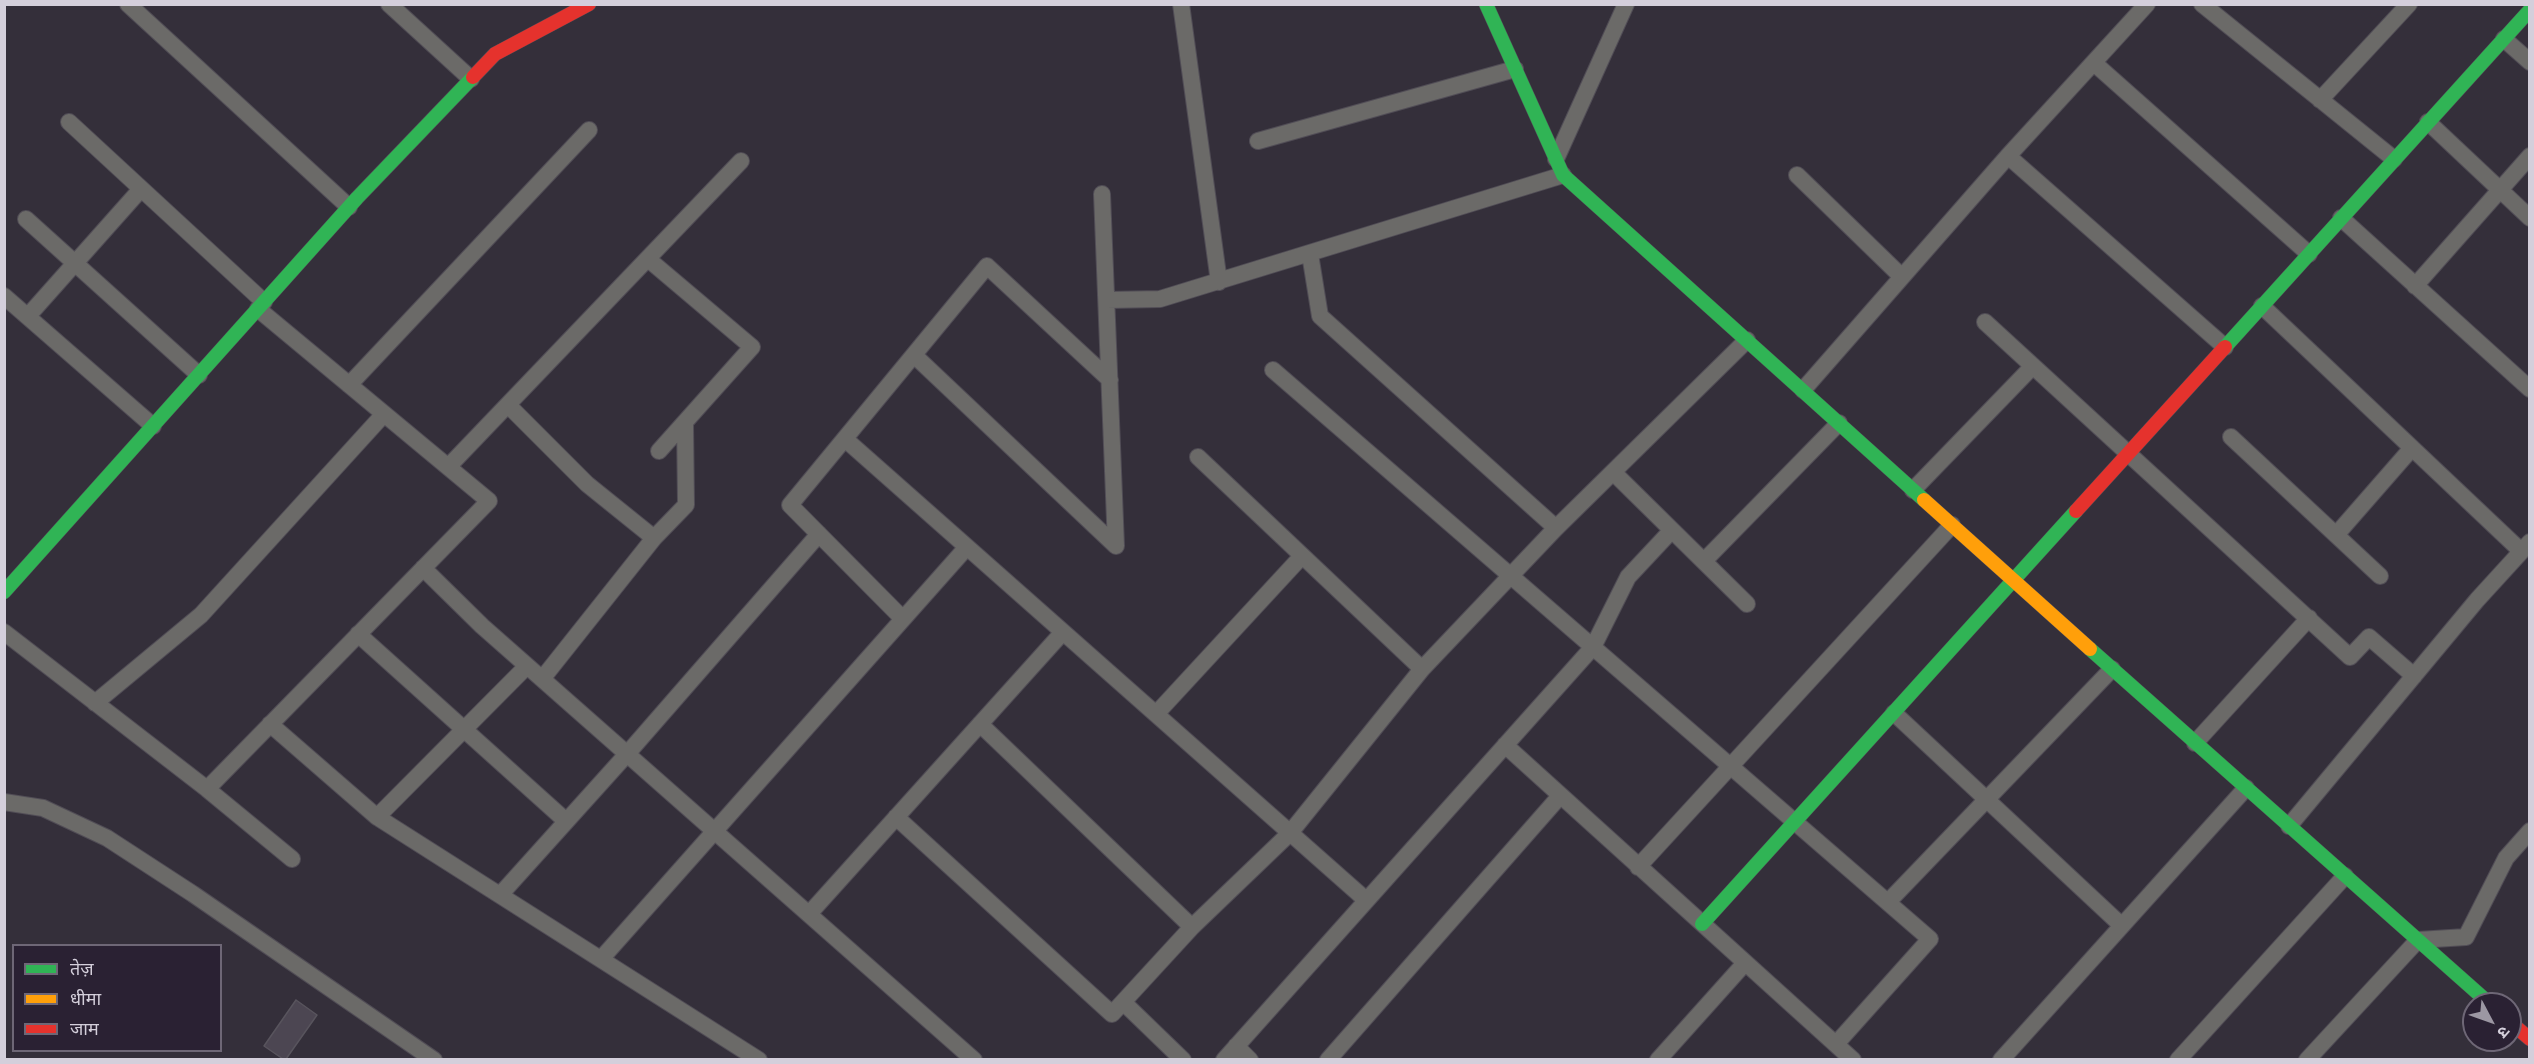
<!DOCTYPE html>
<html>
<head>
<meta charset="utf-8">
<style>
	body { margin:0 }
	#map { position:relative; width:2534px; height:1064px; overflow:hidden; background:#342f3a; font-family:"PT Sans Narrow","Noto Sans Devanagari",sans-serif }
	canvas { display:block }
	.frame { position:absolute; inset:0; border:6px solid #d4cfdb; pointer-events:none }
	.legend { position:absolute; left:12px; top:944px; width:210px; height:108px; box-sizing:border-box; background:#2a2133; border:2px solid #6e6776; margin:0; padding:8px 10px; list-style:none; font-size:18px; color:#d4cfdb }
	.legend li { display:flex; align-items:center; gap:12px; height:30px }
	.legend b { width:30px; border:2px solid #6e6776 }
	.north { position:absolute; left:2462px; top:992px; width:60px; height:60px; box-sizing:border-box; background:#2a2133; border:2px solid #6e6776; border-radius:50%; rotate:131deg; font-size:16px; font-weight:700; line-height:24px; text-align:center; color:#d4cfdb }
	.north::after { content:''; display:block; margin:auto; width:21px; height:27px; background:#9c97a3; clip-path:polygon(50% 0,100% 100%,50% 72%,0 100%) }
</style>
</head>
<body>
<div id="map">
<canvas width="2534" height="1064"></canvas>
<div class="frame"></div>
<ul class="legend">
<li><b style="height:8px;background:#30b455"></b>तेज़</li>
<li><b style="height:8px;background:#ff9f0a"></b>धीमा</li>
<li><b style="height:8px;background:#e5322d"></b>जाम</li>
</ul>
<div class="north">उ</div>
</div>
<script>
const ctx = document.querySelector('canvas').getContext('2d');
ctx.lineJoin = 'round';
function fillPath(path, color) { ctx.fillStyle = color; ctx.fill(path, 'evenodd'); }
const shape = rows => new Path2D(rows.map(r => 'M' + r).join(''));
function strokePath(path, color, width, dash) { ctx.strokeStyle = color; ctx.lineWidth = width; ctx.lineCap = dash ? 'butt' : 'round'; ctx.setLineDash(dash || []); ctx.stroke(path); }
const building = shape([
	[296,1000,317,1015,286,1059,283,1059,264,1046,296,1000]
]);
const street = shape([
	[128,4,349,207],
	[389,4,471,79],
	[1181,4,1219,282],
	[2202,4,2394,159],
	[2504,39,2530,62],
	[2094,63,2309,254],
	[2320,100,2409,4],
	[69,122,264,302],
	[2428,122,2530,218],
	[1258,141,1515,69],
	[2008,156,2225,347],
	[1556,159,1626,4],
	[1797,175,1902,277],
	[2341,218,2530,389],
	[26,219,199,375],
	[1310,254,1320,316,1556,528,1747,340],
	[648,259,752,347,659,451],
	[2415,286,2530,156],
	[4,296,153,426],
	[1107,300,1160,299,1563,175],
	[2262,306,2521,551],
	[28,316,141,189],
	[1985,322,2350,657,2369,637,2414,676],
	[915,356,1116,546,1102,194],
	[1273,370,1930,939,1836,1044],
	[349,385,589,130],
	[1803,390,2008,156,2147,4],
	[508,405,587,484,654,538],
	[2231,437,2380,576],
	[845,439,1366,900],
	[1198,457,1422,669,1556,528],
	[448,467,741,161],
	[1613,472,1747,604],
	[1913,490,2033,366],
	[2336,535,2412,448],
	[1704,561,1839,423],
	[423,568,482,626,974,1060],
	[903,619,790,505,987,266,1110,380],
	[4,632,207,789,292,859],
	[358,634,566,821],
	[542,679,654,538,686,505,685,423],
	[95,703,201,615,384,414],
	[1894,713,2121,925],
	[1156,714,1302,556],
	[270,724,377,817,759,1060],
	[2195,743,2309,618],
	[1505,745,1853,1060],
	[207,789,489,501,258,309],
	[4,802,43,808,107,838,193,894,434,1060],
	[377,817,527,666],
	[896,817,1112,1014,1192,927,980,724],
	[2289,826,2477,600,2530,542],
	[1638,867,1952,525],
	[500,895,627,754,819,534],
	[1888,902,2112,669],
	[809,914,1063,632],
	[1192,927,1290,833,1422,669],
	[601,959,967,547],
	[1123,1002,1183,1060],
	[1236,1046,1250,1060],
	[1224,1060,1593,647,1628,577,1672,530],
	[1328,1060,1560,796],
	[1658,1060,1745,963],
	[2001,1060,2246,788],
	[2178,1060,2345,876],
	[2307,1060,2418,940,2466,937,2506,858,2530,831]
]);
const fast = shape([
	[1486,4,1563,175,1924,500],
	[2225,347,2530,10],
	[4,592,357,198,473,77],
	[2090,649,2490,1004],
	[1702,924,2076,511]
]);
const slow = shape([
	[1924,500,2090,649]
]);
const jam = shape([
	[473,77,495,54,589,4],
	[2076,511,2225,347],
	[2510,1022,2530,1039]
]);
fillPath(building, '#4c4652');
strokePath(building, '#58545d', 1.5);
strokePath(street, '#514d56', 18);
strokePath(fast, '#514d56', 15);
strokePath(slow, '#514d56', 15);
strokePath(jam, '#514d56', 15);
strokePath(street, '#6b6a68', 16);
strokePath(fast, '#30b455', 14);
strokePath(slow, '#ff9f0a', 14);
strokePath(jam, '#e5322d', 14);
</script>
</body>
</html>
